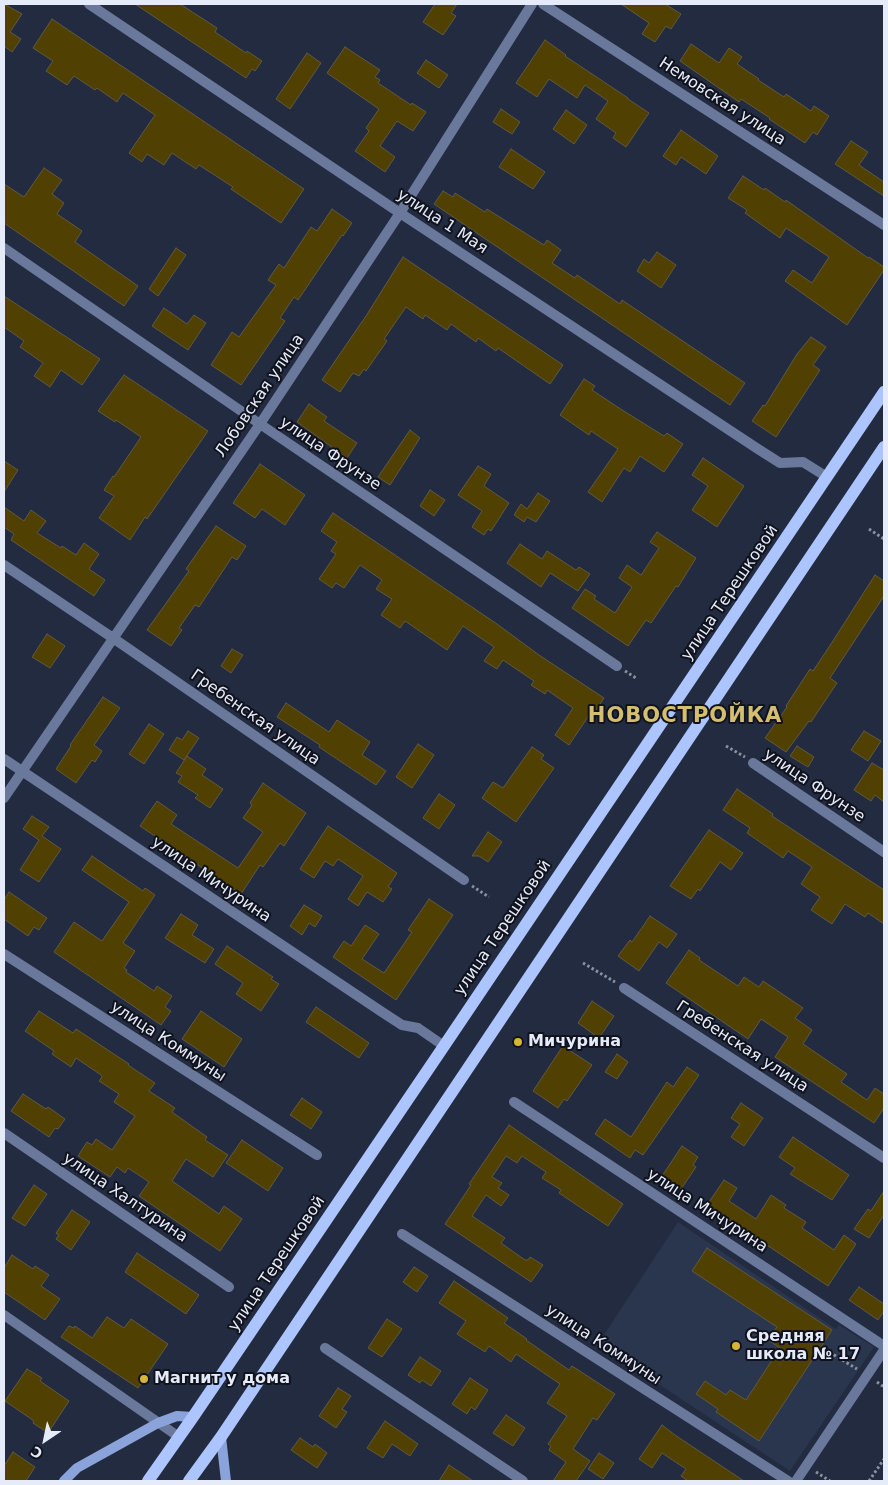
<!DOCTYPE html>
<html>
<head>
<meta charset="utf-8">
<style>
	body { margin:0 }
	#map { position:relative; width:888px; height:1485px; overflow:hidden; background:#222b3f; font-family:"DejaVu Sans",sans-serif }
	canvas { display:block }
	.frame { position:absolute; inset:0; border:5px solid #e5ebf8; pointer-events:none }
	.north { position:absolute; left:20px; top:1415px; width:50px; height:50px; -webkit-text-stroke:4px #10131d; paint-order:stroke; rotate:214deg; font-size:14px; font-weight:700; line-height:20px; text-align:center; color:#e5ebf8 }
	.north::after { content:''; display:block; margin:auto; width:18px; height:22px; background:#e5ebf8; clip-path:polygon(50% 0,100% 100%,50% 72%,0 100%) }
</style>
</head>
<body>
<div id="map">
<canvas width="888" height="1485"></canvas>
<div class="frame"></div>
<div class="north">С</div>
</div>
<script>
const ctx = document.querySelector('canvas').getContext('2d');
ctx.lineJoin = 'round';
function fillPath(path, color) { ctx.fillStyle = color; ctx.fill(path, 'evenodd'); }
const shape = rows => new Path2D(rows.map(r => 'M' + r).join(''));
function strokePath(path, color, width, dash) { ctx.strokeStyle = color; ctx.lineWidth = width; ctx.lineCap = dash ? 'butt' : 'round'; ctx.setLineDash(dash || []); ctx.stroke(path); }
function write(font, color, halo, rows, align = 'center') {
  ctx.font = font + ' "DejaVu Sans",sans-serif'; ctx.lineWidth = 4; ctx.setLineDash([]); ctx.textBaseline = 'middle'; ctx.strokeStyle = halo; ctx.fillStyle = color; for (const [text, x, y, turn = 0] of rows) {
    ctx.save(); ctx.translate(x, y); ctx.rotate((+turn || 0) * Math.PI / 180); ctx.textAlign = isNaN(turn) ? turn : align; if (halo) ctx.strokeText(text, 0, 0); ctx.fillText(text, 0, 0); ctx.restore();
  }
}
const built = shape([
	[678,1222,836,1329,839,1325,874,1347,790,1471,598,1344]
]);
const building = shape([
	[4,4,22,14,10,32,21,39,12,52,4,46,4,4],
	[135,4,180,4,217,28,215,32,246,53,247,51,262,61,255,71,252,69,246,78,135,4],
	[435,4,457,4,451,13,456,16,443,35,423,22,435,4],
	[621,4,665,4,681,14,671,29,666,26,655,42,642,34,649,23,621,4],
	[52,19,304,189,281,223,231,189,233,187,199,165,196,169,172,153,164,165,147,154,142,162,129,153,155,115,123,93,117,102,97,88,95,90,74,76,67,85,46,71,53,61,33,48,52,19],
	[545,40,566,55,565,56,628,98,628,99,649,113,626,147,613,138,616,133,596,119,608,101,585,85,577,98,549,79,537,97,516,83,545,40],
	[691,44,719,63,729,48,742,57,737,64,759,79,758,80,784,97,786,94,811,111,814,106,829,116,817,135,813,132,805,143,769,119,770,118,741,99,739,102,680,61,691,44],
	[345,47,380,70,375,77,380,80,378,83,411,105,412,103,426,112,413,131,397,121,380,146,395,157,385,172,355,151,369,131,366,128,379,109,327,73,345,47],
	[307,53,321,63,290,109,276,99,307,53],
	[426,60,448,75,439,88,417,73,426,60],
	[501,109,520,122,512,134,493,122,501,109],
	[566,110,587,125,574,144,553,129,566,110],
	[681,130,718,156,706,174,681,157,676,165,663,156,681,130],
	[851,141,868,152,859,165,884,182,884,196,835,164,851,141],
	[511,149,545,172,533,189,499,167,511,149],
	[44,168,62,180,52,194,64,203,57,214,82,231,75,242,138,286,124,306,4,223,4,184,24,197,44,168],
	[743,176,764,190,765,188,785,202,786,200,868,258,869,257,884,267,884,270,847,325,785,281,793,270,812,283,829,257,786,228,780,238,745,213,747,210,728,198,743,176],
	[443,191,453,197,455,193,485,212,487,209,544,245,547,240,561,250,552,263,575,278,577,275,620,304,622,300,745,383,730,405,434,204,443,191],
	[332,209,352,223,343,236,342,235,298,300,294,297,280,318,285,321,241,385,211,365,232,332,239,337,276,285,268,280,279,264,284,268,311,227,317,231,332,209],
	[176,248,186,255,158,296,149,289,176,248],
	[657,252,676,265,661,288,637,271,644,259,649,263,657,252],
	[403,257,563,365,550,384,498,348,496,351,478,338,476,342,451,324,447,330,425,315,423,319,406,307,384,339,387,341,366,371,364,369,359,376,353,373,340,392,322,380,366,316,403,257],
	[4,296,100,359,82,385,61,370,50,387,34,376,43,363,20,347,24,341,4,327,4,296],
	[164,308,187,324,194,315,206,323,188,350,152,326,164,308],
	[811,337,826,347,813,365,820,370,776,437,752,421,763,405,765,406,797,354,811,337],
	[124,375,208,431,147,519,145,517,130,540,99,518,114,496,104,490,113,476,114,477,141,437,116,420,115,422,98,411,124,375],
	[584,379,595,386,592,390,619,408,664,436,667,433,683,444,664,472,640,456,630,472,624,468,602,502,588,492,618,449,591,431,589,435,560,415,584,379],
	[309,404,327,417,324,421,357,443,347,458,297,422,309,404],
	[410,430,420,438,390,485,378,477,410,430],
	[703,458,744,486,717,527,692,510,708,486,692,475,703,458],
	[4,461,18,470,4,492,4,461],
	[260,464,305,495,285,525,262,509,255,518,233,503,260,464],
	[478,466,491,474,484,486,509,503,491,531,488,529,484,535,472,527,482,511,458,495,478,466],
	[430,490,445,500,434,516,420,506,430,490],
	[538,493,550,501,536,522,527,517,524,522,514,515,521,504,527,509,538,493],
	[4,507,24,521,31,510,46,521,37,533,61,548,62,546,76,555,84,543,99,554,89,569,105,580,94,596,11,540,14,534,4,527,4,507],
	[333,513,497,624,539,655,604,698,590,719,588,717,569,745,555,735,573,708,547,690,545,694,531,685,534,681,503,660,497,669,484,661,494,647,463,626,447,650,405,621,400,628,381,615,392,599,376,589,382,580,360,565,344,588,336,583,332,588,319,579,336,554,331,551,337,542,321,531,333,513],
	[216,526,246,546,237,560,232,557,199,607,195,605,179,628,182,630,171,646,147,630,189,571,186,569,216,526],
	[657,532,696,558,678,587,676,586,651,623,646,620,628,646,572,608,585,589,596,596,594,599,615,613,632,587,619,578,627,565,641,575,659,548,650,542,657,532],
	[520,544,542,559,547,551,576,570,579,567,590,574,578,591,550,573,541,587,507,563,520,544],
	[875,575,884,581,884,596,830,678,837,683,811,722,809,721,786,752,765,738,787,707,786,706,797,689,810,669,813,671,831,644,875,575],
	[47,634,65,646,50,668,32,657,47,634],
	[232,649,243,655,231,673,221,666,232,649],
	[103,697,120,708,94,745,102,751,95,762,92,760,76,783,56,769,71,746,70,745,103,697],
	[286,703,329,732,337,720,370,742,362,755,386,771,376,785,319,747,320,745,277,717,286,703],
	[149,724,164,734,144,764,129,754,149,724],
	[188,731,199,738,184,760,169,750,177,737,182,740,188,731],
	[864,731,881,741,868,761,851,750,864,731],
	[418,744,434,755,412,788,396,777,418,744],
	[797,746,814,757,808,767,790,756,797,746],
	[532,747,544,755,541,759,554,768,516,822,482,798,493,782,503,788,532,747],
	[187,756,206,769,202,775,223,789,210,808,195,798,198,795,178,782,182,776,176,773,187,756],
	[872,763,884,770,884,802,875,795,871,801,854,790,872,763],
	[263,783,306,813,284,846,280,843,263,867,260,865,241,894,140,826,157,801,177,815,171,824,238,868,263,832,243,818,252,805,250,803,263,783],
	[737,789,773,814,772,816,884,890,884,924,868,913,865,917,845,904,832,924,811,910,820,897,801,884,812,867,788,851,783,858,747,833,750,828,723,810,737,789],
	[439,794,455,805,439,829,423,818,439,794],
	[32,816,49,827,42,836,61,849,39,882,20,870,39,840,23,829,32,816],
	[328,826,397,873,388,887,392,889,383,902,367,892,358,906,348,899,363,876,338,859,333,866,325,861,314,878,300,869,328,826],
	[709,830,743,853,731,870,720,862,700,891,698,889,691,899,670,886,709,830],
	[488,832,502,842,488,862,479,856,472,856,488,832],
	[92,856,143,891,145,888,155,895,123,943,135,951,124,968,127,970,126,972,154,991,157,986,172,996,165,1007,171,1011,161,1025,54,952,74,922,102,941,129,902,82,870,92,856],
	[9,892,47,918,39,930,34,927,28,936,4,919,4,900,9,892],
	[429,899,453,915,396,1000,333,957,344,941,351,946,365,925,379,934,362,959,384,973,412,932,408,930,429,899],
	[304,905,322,916,315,927,309,923,302,935,290,926,304,905],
	[181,914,198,925,192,935,214,949,205,963,165,938,181,914],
	[650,916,677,934,667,948,659,942,639,971,618,956,630,940,632,942,650,916],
	[227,946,273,977,271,979,279,984,261,1011,236,994,243,983,215,964,227,946],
	[689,950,700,958,699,960,738,986,744,977,759,987,763,981,803,1008,795,1018,812,1030,803,1044,847,1074,841,1082,867,1100,875,1088,884,1094,884,1108,874,1123,775,1057,788,1037,761,1019,748,1039,666,983,689,950],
	[592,1001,614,1016,599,1038,578,1023,592,1001],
	[316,1007,369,1043,359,1058,306,1022,316,1007],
	[39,1011,73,1033,76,1029,129,1064,128,1065,155,1083,149,1091,175,1108,172,1112,207,1137,205,1140,228,1155,213,1177,186,1159,172,1181,219,1214,224,1206,242,1219,220,1251,139,1196,149,1182,128,1168,125,1173,117,1167,110,1177,78,1156,87,1142,92,1145,96,1139,112,1150,135,1116,114,1102,119,1094,99,1081,102,1077,101,1075,76,1058,71,1067,52,1054,54,1051,25,1031,39,1011],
	[201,1011,242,1039,224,1067,182,1039,201,1011],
	[563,1046,592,1065,567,1101,564,1099,558,1108,533,1091,563,1046],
	[617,1054,628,1062,617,1079,605,1072,617,1054],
	[687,1067,699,1075,643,1155,635,1150,630,1158,595,1134,605,1119,631,1137,667,1082,673,1087,687,1067],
	[23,1094,46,1109,48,1107,65,1119,58,1129,55,1128,49,1137,11,1111,23,1094],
	[302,1098,322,1112,311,1129,290,1115,302,1098],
	[741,1103,763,1118,744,1146,731,1137,740,1124,731,1118,741,1103],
	[509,1125,623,1204,608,1226,559,1193,561,1190,542,1178,546,1172,522,1156,517,1163,506,1156,492,1177,502,1183,498,1188,509,1195,501,1206,486,1195,472,1216,505,1238,501,1243,525,1260,528,1260,530,1257,543,1265,531,1282,445,1224,471,1185,469,1184,509,1125],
	[793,1137,849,1175,832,1200,790,1174,795,1168,779,1157,793,1137],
	[242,1140,283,1168,268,1191,226,1163,242,1140],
	[682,1146,698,1157,693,1165,696,1167,681,1189,662,1176,682,1146],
	[724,1180,737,1188,729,1201,756,1219,771,1195,786,1205,784,1208,806,1222,802,1228,834,1250,844,1235,856,1244,828,1286,707,1205,724,1180],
	[34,1185,47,1194,25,1226,12,1218,34,1185],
	[884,1191,884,1215,869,1238,854,1229,868,1209,871,1211,884,1191],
	[72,1210,90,1222,71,1250,56,1239,59,1235,56,1233,72,1210],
	[707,1248,832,1330,759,1441,716,1412,718,1409,696,1394,705,1381,726,1395,730,1390,746,1400,780,1348,768,1340,777,1327,692,1271,707,1248],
	[137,1253,199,1295,186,1314,125,1272,137,1253],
	[12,1255,33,1269,35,1266,49,1275,41,1286,60,1299,45,1320,4,1292,4,1268,12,1255],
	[414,1267,428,1276,417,1292,403,1282,414,1267],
	[454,1281,508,1318,504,1323,527,1339,526,1340,569,1370,572,1366,615,1394,597,1420,593,1418,573,1449,590,1461,576,1481,553,1481,566,1462,549,1450,551,1446,548,1444,567,1416,547,1403,560,1384,516,1354,511,1362,489,1346,485,1352,457,1334,466,1321,439,1303,454,1281],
	[859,1287,884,1304,884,1311,878,1320,849,1300,859,1287],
	[107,1317,124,1328,131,1319,168,1344,138,1388,61,1337,69,1326,74,1328,75,1326,92,1338,107,1317],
	[387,1319,402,1329,382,1357,368,1348,387,1319],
	[420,1357,441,1371,431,1386,422,1380,420,1383,408,1375,420,1357],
	[27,1369,42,1378,40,1381,69,1401,48,1433,33,1423,34,1421,5,1401,27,1369],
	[470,1378,488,1390,475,1410,471,1407,467,1414,452,1404,470,1378],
	[338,1388,351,1396,342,1409,347,1412,336,1428,319,1416,338,1388],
	[506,1415,525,1428,513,1446,493,1433,506,1415],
	[385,1421,418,1444,410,1456,392,1444,383,1458,367,1448,385,1421],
	[662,1425,675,1435,744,1481,688,1481,681,1476,686,1469,662,1453,652,1468,639,1459,662,1425],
	[300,1438,313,1447,315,1444,327,1453,317,1468,291,1450,300,1438],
	[13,1452,35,1467,26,1481,4,1481,4,1466,13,1452],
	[599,1453,614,1463,603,1479,588,1469,599,1453],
	[449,1465,473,1481,439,1481,449,1465]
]);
const path = shape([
	[869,529,884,539],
	[625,671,636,678],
	[726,746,745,757],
	[472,886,489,897],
	[583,963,615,982],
	[821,1347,857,1369],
	[877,1382,884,1387],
	[816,1472,830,1481],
	[869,1481,884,1459]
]);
const minor = shape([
	[89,4,400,213,758,449,780,463,803,462,827,477],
	[543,4,884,225],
	[4,248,260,424,617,666],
	[4,565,113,638,464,880],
	[4,759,382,1012,402,1025,418,1028,444,1046],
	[753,763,884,852],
	[4,798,260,424,400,213,532,4],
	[4,954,317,1155],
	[624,988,884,1158],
	[514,1102,884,1346],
	[4,1133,229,1287],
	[402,1234,788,1481],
	[4,1315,179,1437],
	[325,1348,523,1481],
	[796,1481,884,1350]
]);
const secondary = shape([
	[221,1437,226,1481],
	[64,1481,77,1468,158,1423,177,1416,193,1417]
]);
const primary = shape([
	[148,1481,193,1417,444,1046,884,392],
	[189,1481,221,1437,884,447]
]);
const markers = [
	[518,1042,5,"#d6b534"],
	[736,1346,5,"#d6b534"],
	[144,1379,5,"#d6b534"]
];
const streetNames = [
	["Немовская улица",722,102,33],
	["улица 1 Мая",442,222,33],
	["Лобовская улица",260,396,-56],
	["улица Фрунзе",330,454,34],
	["улица Терешковой",730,593,-56],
	["Гребенская улица",255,718,35],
	["улица Фрунзе",814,786,34],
	["улица Мичурина",211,880,34],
	["улица Терешковой",503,928,-56],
	["улица Коммуны",168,1042,33],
	["Гребенская улица",742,1047,33],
	["улица Халтурина",125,1198,34],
	["улица Мичурина",707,1211,33],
	["улица Терешковой",277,1264,-56],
	["улица Коммуны",603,1345,33]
];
const poiNames = [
	["Мичурина",528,1042],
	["Средняя",746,1337],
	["школа № 17",746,1355],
	["Магнит у дома",154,1379]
];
const districtNames = [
	["НОВОСТРОЙКА",685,717]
];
fillPath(built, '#2a354e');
fillPath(building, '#504103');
strokePath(building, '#615940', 1);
strokePath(path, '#8991a1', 3, [2.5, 2.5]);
strokePath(minor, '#69789b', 10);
strokePath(secondary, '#8ba3db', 10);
strokePath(primary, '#acc5ff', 12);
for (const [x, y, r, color] of markers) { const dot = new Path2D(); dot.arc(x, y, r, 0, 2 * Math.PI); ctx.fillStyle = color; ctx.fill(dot); strokePath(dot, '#10131d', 2); }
write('16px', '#e5ebf8', '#10131d', streetNames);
write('bold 16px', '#e5ebf8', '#10131d', poiNames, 'left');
ctx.letterSpacing = '1px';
write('bold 21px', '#d4be71', '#10131d', districtNames);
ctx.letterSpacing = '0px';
</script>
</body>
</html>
